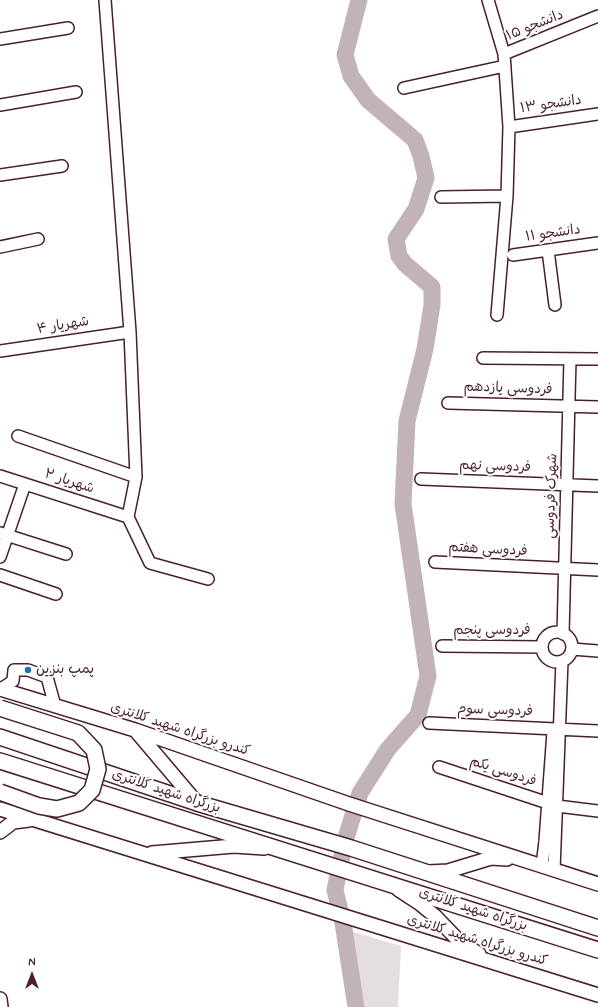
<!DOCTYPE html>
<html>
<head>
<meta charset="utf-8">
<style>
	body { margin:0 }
	#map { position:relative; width:598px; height:1007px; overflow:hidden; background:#fff; font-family:Mynerve,sans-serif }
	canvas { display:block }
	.north { position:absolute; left:12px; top:955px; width:40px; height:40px; -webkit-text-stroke:3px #fff; paint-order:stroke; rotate:0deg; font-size:11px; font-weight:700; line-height:16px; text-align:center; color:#4a1f2b }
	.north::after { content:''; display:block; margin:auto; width:14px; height:18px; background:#4a1f2b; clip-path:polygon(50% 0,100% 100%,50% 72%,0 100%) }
</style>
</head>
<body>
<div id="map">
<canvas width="598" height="1007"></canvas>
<div class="north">N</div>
</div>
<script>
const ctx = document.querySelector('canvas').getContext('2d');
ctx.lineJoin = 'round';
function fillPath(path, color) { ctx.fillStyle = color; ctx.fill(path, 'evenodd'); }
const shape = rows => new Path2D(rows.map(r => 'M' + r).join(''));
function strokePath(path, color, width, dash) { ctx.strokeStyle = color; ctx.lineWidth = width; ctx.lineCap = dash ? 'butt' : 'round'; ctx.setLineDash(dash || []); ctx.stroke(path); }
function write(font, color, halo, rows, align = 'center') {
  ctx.font = font + ' Mynerve,"Playpen Sans Arabic",sans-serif'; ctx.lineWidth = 4; ctx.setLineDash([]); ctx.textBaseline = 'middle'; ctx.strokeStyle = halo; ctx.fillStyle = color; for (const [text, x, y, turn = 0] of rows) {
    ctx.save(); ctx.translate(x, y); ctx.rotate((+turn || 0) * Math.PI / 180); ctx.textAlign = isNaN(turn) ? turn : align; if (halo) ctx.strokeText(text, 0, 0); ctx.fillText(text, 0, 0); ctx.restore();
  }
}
const green = shape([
	[350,931,401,946,398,1007,364,1007]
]);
const river = shape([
	[356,1007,343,923,335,890,345,841,360,793,388,749,418,715,428,676,403,504,407,421,425,349,432,305,432,287,405,264,399,256,396,239,416,209,426,178,421,156,415,140,368,100,351,76,345,55,359,0]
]);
const minor = shape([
	[105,0,130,332,136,477,128,517,150,563,208,579],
	[488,0,504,54,509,127,507,196,497,315],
	[0,39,68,28],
	[504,54,598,16],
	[404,88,505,66],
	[0,105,76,92],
	[509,127,598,114],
	[0,175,62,166],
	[441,197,507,196],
	[0,247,38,239],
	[548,250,555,305],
	[513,255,598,243],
	[0,351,130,332],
	[483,358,598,359],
	[448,403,598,407],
	[18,436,136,477],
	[0,476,128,517],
	[421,479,598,486],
	[0,533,66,554],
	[0,557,25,484],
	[435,562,598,570],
	[0,575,56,594],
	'542 647a15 15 0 1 1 30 0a15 15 0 1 1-30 0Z',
	[563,634,570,359],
	[442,646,542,647],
	[572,649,598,651],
	[1,689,13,681,14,670,28,670,47,677,55,706],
	[429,723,598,731],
	[439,767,557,806,598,811],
	[542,866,545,841,553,732],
	[554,870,562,661]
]);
const major = shape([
	[0,689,135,730,349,804,598,884],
	[136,731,197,803],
	[0,809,598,995],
	[0,832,13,822,29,820],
	[152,853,234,846,264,848],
	[429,872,448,871,491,858,507,859],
	[399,890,419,903,435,916,459,941,479,954],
	[0,999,1,1007]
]);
const highway = shape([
	[0,737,197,803,351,848,598,928],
	[0,761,598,950]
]);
const highwayBridge = shape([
	[0,708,78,733,94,750,98,769,92,790,79,803,57,809,39,806,0,792]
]);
const markers = [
	[28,670,4,"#1f6fb2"]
];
const streetNames = [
	["دانشجو ۱۵",535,26,-22],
	["دانشجو ۱۳",551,105,-8],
	["دانشجو ۱۱",553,234,-8],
	["شهریار ۴",63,326,-9],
	["فردوسی یازدهم",508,389,2],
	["فردوسی نهم",495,467,2],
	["۲ شهریار",69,482,18],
	["شهرک فردوسی",552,496,-88],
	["فردوسی هفتم",488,550,3],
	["فردوسی پنجم",492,631],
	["فردوسی سوم",495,711,2],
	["کندرو بزرگراه شهید کلانتری",180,730,18],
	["فردوسی یکم",503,772,18],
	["بزرگراه شهید کلانتری",166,792,18],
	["بزرگراه شهید کلانتری",473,910,18],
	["کندرو بزرگراه شهید کلانتری",477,941,17]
];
const poiNames = [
	["پمپ بنزین",36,670]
];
fillPath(green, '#e5dee0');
strokePath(river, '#c1b3b6', 17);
strokePath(minor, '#4a1f2b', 14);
strokePath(major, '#4a1f2b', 16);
strokePath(highway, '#4a1f2b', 18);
strokePath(minor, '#fff', 11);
strokePath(major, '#fff', 13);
strokePath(highway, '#fff', 15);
strokePath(highwayBridge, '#4a1f2b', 18, []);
strokePath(highwayBridge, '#fff', 15);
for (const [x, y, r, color] of markers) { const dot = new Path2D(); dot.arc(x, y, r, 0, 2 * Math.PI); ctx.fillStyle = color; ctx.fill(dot); strokePath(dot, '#fff', 1.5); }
write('14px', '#4a1f2b', '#fff', streetNames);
write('14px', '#4a1f2b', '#fff', poiNames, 'left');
</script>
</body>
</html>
